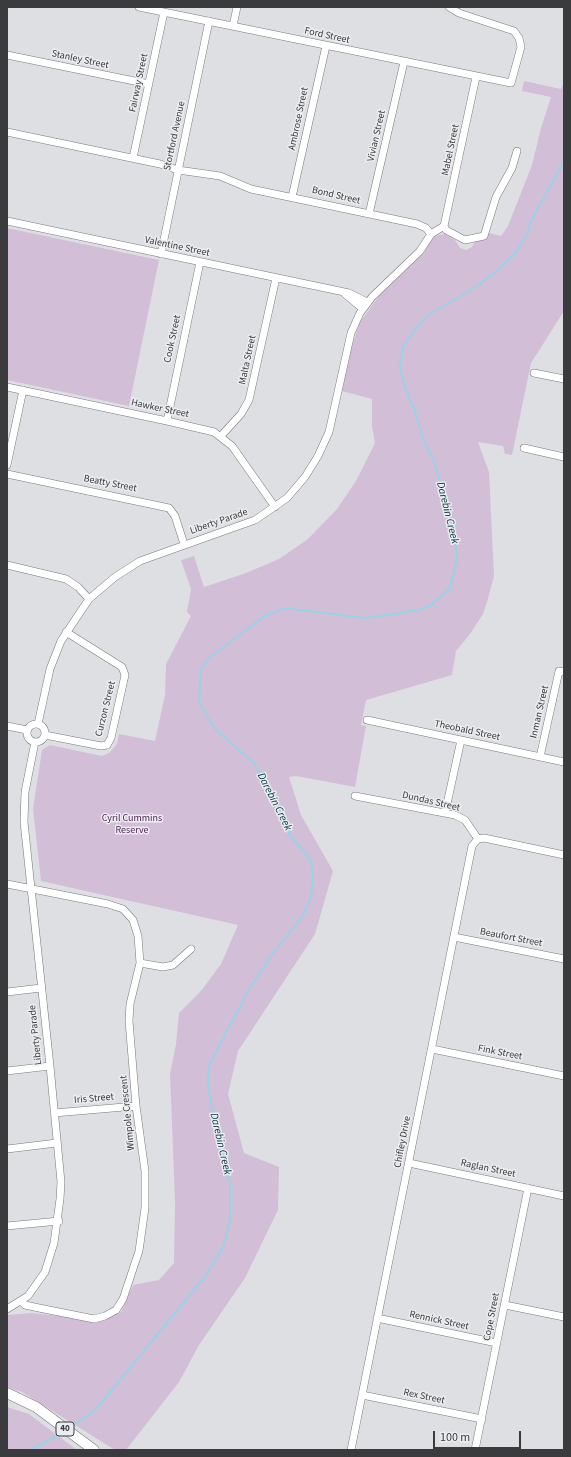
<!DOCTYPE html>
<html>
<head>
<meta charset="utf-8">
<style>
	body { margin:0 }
	#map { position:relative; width:571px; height:1457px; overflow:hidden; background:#dedfe3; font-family:"Source Sans 3",sans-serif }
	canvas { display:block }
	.frame { position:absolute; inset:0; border:8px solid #3a3b3c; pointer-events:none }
	.scale { position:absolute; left:433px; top:1431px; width:88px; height:18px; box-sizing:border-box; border:2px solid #3a3b3c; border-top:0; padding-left:5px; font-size:12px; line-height:14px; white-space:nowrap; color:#3a3b3c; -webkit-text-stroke:3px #ecedf0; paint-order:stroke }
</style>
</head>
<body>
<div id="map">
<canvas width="571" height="1457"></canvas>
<div class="frame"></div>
<div class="scale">100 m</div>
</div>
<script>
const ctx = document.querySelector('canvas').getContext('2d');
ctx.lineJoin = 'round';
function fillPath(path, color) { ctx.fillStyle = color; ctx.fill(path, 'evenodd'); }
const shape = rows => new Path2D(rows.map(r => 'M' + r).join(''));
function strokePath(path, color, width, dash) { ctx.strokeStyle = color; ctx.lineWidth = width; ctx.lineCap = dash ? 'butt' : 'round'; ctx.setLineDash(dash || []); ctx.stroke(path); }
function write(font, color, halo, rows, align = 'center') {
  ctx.font = font + ' "Source Sans 3",sans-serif'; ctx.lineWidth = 3; ctx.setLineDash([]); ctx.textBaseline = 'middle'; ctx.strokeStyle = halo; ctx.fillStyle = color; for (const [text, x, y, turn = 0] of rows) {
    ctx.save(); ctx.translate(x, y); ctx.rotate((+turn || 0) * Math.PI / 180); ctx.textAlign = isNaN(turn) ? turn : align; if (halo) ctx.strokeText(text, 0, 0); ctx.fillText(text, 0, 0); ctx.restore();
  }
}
const green = shape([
	[524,81,561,89,564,83,564,311,531,363,512,455,505,454,503,446,478,442,489,472,494,576,487,602,483,614,470,634,456,651,452,675,366,700,361,725,366,726,355,787,296,776,289,777,301,815,333,871,315,934,238,1051,228,1094,244,1153,279,1167,278,1210,245,1278,199,1345,179,1382,126,1450,115,1450,22,1392,7,1387,7,1315,32,1313,94,1320,121,1312,133,1285,159,1280,174,1263,175,1201,170,1074,176,1044,179,1013,201,991,221,964,238,925,41,881,33,809,42,750,50,745,102,756,109,753,117,744,119,734,155,741,165,695,166,664,191,616,187,612,191,589,181,560,194,556,204,587,246,573,279,559,308,539,337,509,356,481,375,443,372,426,372,399,342,391,352,346,360,322,379,296,424,253,428,243,435,236,445,234,455,240,460,248,466,250,472,247,475,241,484,240,489,233,501,236,508,226,532,165,541,128,551,97,522,91],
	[7,228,159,260,129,406,7,380],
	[7,1407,29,1414,77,1450,7,1450]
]);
const stream = shape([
	[69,1428,89,1415,97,1408,206,1275,221,1251,226,1238,230,1219,230,1184,213,1118,208,1081,209,1065,249,989,274,952,302,917,309,903,312,890,313,873,310,859,289,834,285,819,265,781,254,763,214,728,199,702,201,669,209,658,263,617,284,608,367,618,419,610,430,606,450,588,457,557,453,527,434,461,425,444,414,409,405,388,400,366,403,347,414,330,427,316,479,285,502,266,516,252,528,232,532,219,564,161],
	[30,1450,64,1432]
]);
const minor = shape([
	[139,7,511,83,521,47,519,38,514,31,459,13,449,7],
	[233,26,237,7],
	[7,55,149,84],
	[7,132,160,164,178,170,220,176,251,189,417,224,426,228,431,234,444,226,446,230,465,240,484,236,496,197,512,168,517,151],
	[133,158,164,12],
	[292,197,326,46],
	[369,214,404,62],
	[7,221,349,293,367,302],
	[444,226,476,77],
	[161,254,209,21],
	[344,293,363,309],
	[534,373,564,379],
	[7,387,167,421,214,432,232,446,275,507],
	[167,421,200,262],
	[221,436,241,414,249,400,276,278],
	[524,448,564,457],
	[7,465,23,390],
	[7,474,169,508,175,516,184,544],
	[7,565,66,579,78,587,89,599],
	[367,720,564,762],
	'27 733a9 9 0 1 1 18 0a9 9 0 1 1-18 0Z',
	[38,724,50,669,61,641,89,599,115,577,140,561,255,520,287,498,305,477,318,456,329,432,351,333,360,313,372,297,420,251,431,234],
	[7,726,27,730],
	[45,735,101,746,107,745,111,738,125,675,122,667,66,632],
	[540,757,559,671,564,672],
	[355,796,455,815,465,820,478,839],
	[445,813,461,740],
	[478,839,484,838,564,855],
	[7,884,108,904,123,909,133,920,138,936,140,963,130,1004,129,1021,136,1106,145,1171,145,1208,139,1251,123,1299,116,1310,105,1316,94,1319,39,1308,25,1305,21,1301],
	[454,937,564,959],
	[140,963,163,967,173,965,191,949],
	[7,992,41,988],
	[432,1049,564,1076],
	[7,1071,50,1066],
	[54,1113,136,1106],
	[7,1149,57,1143],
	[409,1163,564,1196],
	[7,1226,59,1221],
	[505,1305,564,1317],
	[7,1309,28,1296,45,1272,54,1243,60,1199,61,1182,50,1066,24,822,25,792,35,742],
	[377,1318,497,1343],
	[362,1395,482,1419],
	[351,1450,472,846,478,839],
	[475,1450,528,1188]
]);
const highway = shape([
	[7,1393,36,1407,94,1450]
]);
const shields = [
	[65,1429,18]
];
const shieldNames = [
	["40",65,1429]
];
const streetNames = [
	["Ford Street",327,36,12],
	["Stanley Street",80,60,12],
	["Fairway Street",139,83,-78],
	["Ambrose Street",299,119,-78],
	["Stortford Avenue",175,136,-78],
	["Vivian Street",377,136,-77],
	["Mabel Street",451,150,-78],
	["Bond Street",336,196,13],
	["Valentine Street",177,247,12],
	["Cook Street",173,339,-78],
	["Malta Street",248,360,-78],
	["Hawker Street",160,409,12],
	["Beatty Street",110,484,11],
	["Liberty Parade",219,522,-19],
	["Curzon Street",106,709,-76],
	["Inman Street",540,712,-77],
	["Theobald Street",467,731,12],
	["Dundas Street",431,802,13],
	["Beaufort Street",511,938,11],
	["Liberty Parade",36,1035,-96],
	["Fink Street",500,1053,11],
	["Iris Street",94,1099,-5],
	["Wimpole Crescent",128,1113,-96],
	["Chifley Drive",403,1142,-79],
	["Raglan Street",488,1169,12],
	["Cope Street",492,1317,-79],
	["Rennick Street",439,1321,12],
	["Rex Street",424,1397,12]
];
const parkNames = [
	["Cyril Cummins",132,819],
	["Reserve",132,831]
];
const waterNames = [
	["Darebin Creek",447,513,76],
	["Darebin Creek",274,802,63],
	["Darebin Creek",220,1144,77]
];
fillPath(green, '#d3bed7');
strokePath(stream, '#99d3e8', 2);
strokePath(minor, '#78797c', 8);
strokePath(highway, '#78797c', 11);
strokePath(minor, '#fff', 7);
strokePath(highway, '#fff', 10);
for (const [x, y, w] of shields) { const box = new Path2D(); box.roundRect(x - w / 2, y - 7, w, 14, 3); ctx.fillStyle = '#ecedf0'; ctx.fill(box); strokePath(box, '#3a3b3c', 1); }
write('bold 9px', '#3a3b3c', null, shieldNames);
write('10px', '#3a3b3c', '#ecedf0', streetNames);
write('10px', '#512759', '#ecedf0', parkNames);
write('italic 11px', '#003644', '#ecedf0', waterNames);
</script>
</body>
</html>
